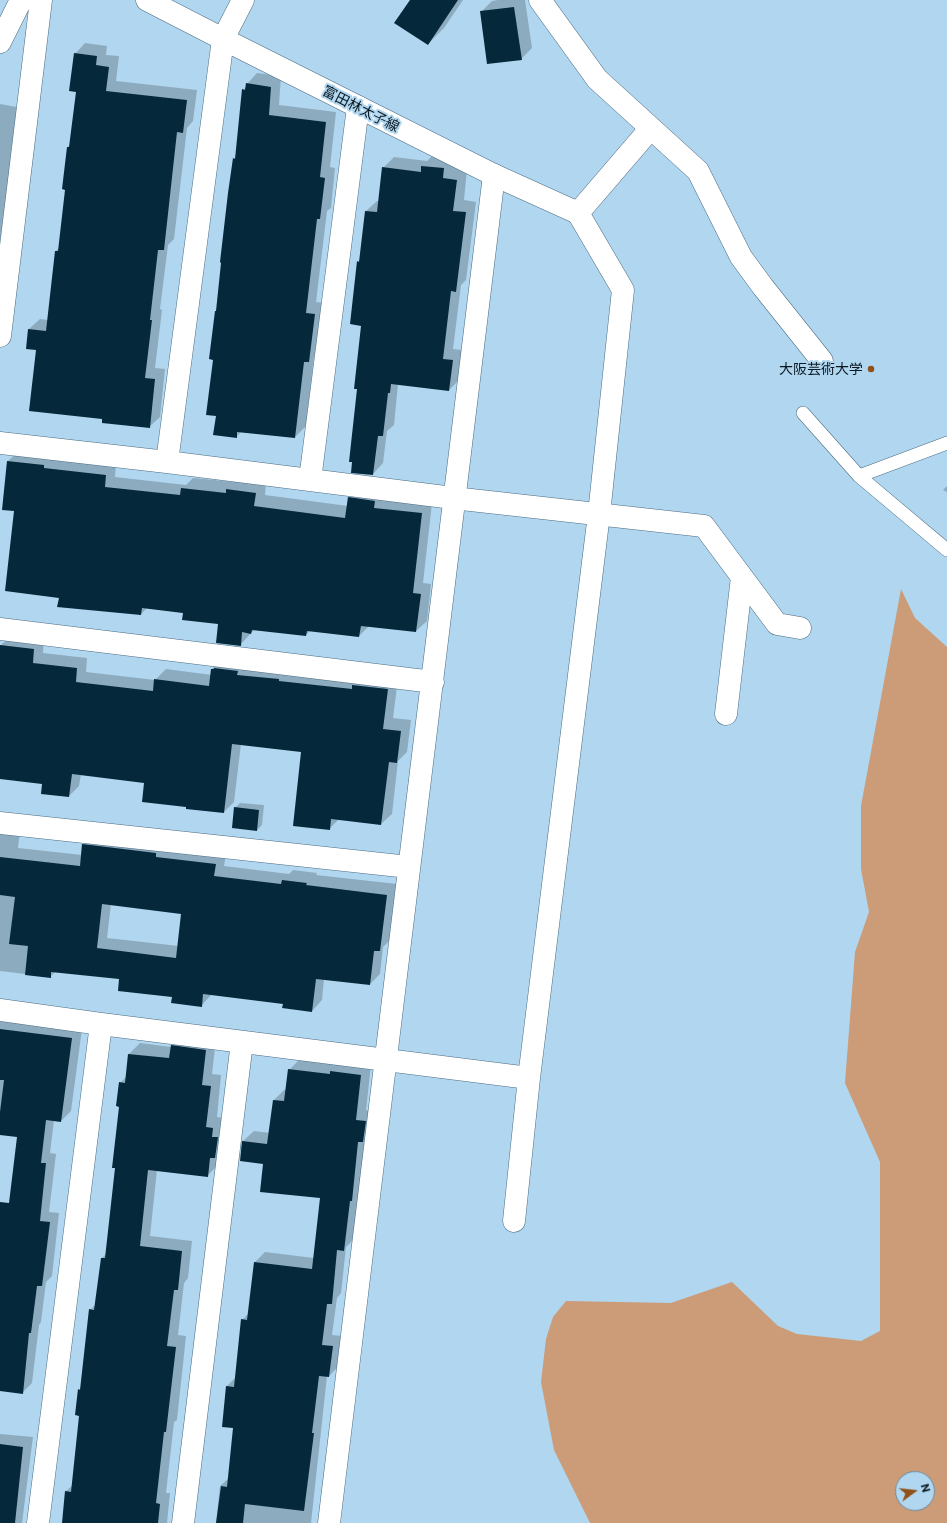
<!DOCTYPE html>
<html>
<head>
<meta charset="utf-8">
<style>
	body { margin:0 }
	#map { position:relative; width:947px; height:1523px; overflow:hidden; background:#b1d6ef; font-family:Commissioner,sans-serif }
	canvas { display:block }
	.north { position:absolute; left:895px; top:1471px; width:40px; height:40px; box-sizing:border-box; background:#b1d6ef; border:1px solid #6e8a9d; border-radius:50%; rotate:75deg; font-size:11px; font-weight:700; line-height:16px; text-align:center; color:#0a1821 }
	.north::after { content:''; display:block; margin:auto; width:14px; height:18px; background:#905118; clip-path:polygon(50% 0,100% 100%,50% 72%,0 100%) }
</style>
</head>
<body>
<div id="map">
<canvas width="947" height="1523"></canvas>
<div class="north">N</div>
</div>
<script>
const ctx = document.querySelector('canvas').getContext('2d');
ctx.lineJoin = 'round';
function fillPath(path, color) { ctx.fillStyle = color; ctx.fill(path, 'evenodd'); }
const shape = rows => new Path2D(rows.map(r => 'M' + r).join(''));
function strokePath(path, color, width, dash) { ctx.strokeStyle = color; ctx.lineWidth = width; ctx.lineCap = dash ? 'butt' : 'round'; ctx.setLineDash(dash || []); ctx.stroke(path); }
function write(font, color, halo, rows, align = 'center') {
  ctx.font = font + ' Commissioner,"Noto Sans JP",sans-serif'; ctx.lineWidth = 4; ctx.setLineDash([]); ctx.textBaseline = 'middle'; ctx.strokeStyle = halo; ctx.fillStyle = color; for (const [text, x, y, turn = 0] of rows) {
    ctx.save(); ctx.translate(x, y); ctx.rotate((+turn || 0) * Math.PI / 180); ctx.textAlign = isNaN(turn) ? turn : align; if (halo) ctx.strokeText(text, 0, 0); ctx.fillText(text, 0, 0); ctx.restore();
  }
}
const green = shape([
	[901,589,915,618,947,647,947,1523,590,1523,554,1450,541,1382,546,1339,553,1317,566,1301,671,1303,732,1282,778,1326,797,1334,861,1341,880,1331,880,1162,845,1083,855,952,869,912,861,869,861,806],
	[903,1479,927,1479,927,1503,903,1503]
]);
const shadow = shape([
	[411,0,463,0,444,28,428,44],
	[498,0,525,0,532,48,521,59,481,12,492,1],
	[85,43,107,46,106,55,119,56,116,81,197,90,193,121,187,128,174,239,168,245,160,309,162,310,155,368,165,369,160,417,149,427,103,419,37,349,29,329,40,319,48,320,56,251,60,247,67,189,68,147,70,145,77,91,75,54],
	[257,73,281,76,279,105,336,112,330,167,335,168,331,208,327,211,316,302,325,303,319,351,314,356,306,426,295,437,242,431,236,437,217,415,214,359,216,311,218,309,234,159,236,156,243,90,246,87,247,84],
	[0,104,17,107,11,157,15,157,10,198,5,204,0,242],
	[433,155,454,158,453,167,467,169,464,200,476,202,466,280,461,285,453,349,463,350,460,379,449,390,398,384,394,425,387,431,383,463,373,474,359,388,362,325,358,262,361,259,366,211,377,201,379,201,383,168,394,157,427,161],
	[19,450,116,465,115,477,186,485,193,478,234,482,238,479,266,482,265,495,348,506,349,498,359,487,432,503,423,583,431,584,427,621,416,631,369,626,359,636,311,630,306,635,255,629,240,645,219,623,184,613,147,608,141,614,60,597,15,510,3,509,8,461],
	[947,486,947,492,943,490],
	[11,635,44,639,43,653,87,658,86,672,155,680,166,669,212,675,212,669,223,659,398,679,393,718,411,720,407,752,398,761,392,814,381,824,339,819,329,829,303,751,241,744,234,802,224,812,187,806,145,782,81,774,79,786,69,796,43,783,0,778,0,646],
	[240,803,264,805,262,825,257,830,235,808],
	[0,828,20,830,18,848,82,855,83,845,94,834,226,854,224,866,289,874,293,870,317,873,316,875,397,884,390,940,383,947,380,974,370,984,324,979,322,1000,312,1011,284,1003,212,994,201,1006,120,978,56,971,50,977,0,971],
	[111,904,183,913,179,946,107,938],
	[0,1015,82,1029,71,1111,61,1121,54,1120,50,1153,56,1154,49,1212,59,1213,52,1276,46,1282,41,1322,39,1325,32,1383,22,1393,0,1390,0,1290,18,1136,0,1134],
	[182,1035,216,1039,212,1074,221,1075,217,1117,224,1118,218,1165,207,1176,157,1170,150,1236,192,1241,188,1278,184,1283,178,1335,186,1336,177,1420,174,1422,166,1493,170,1493,167,1523,63,1523,66,1491,73,1485,80,1415,79,1390,81,1387,90,1310,96,1304,102,1258,107,1253,116,1167,120,1106,120,1083,127,1076,129,1054,140,1043,171,1047],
	[299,1060,371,1065,366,1110,375,1111,354,1239,346,1247,341,1293,337,1298,332,1335,342,1336,339,1366,329,1376,327,1376,311,1523,216,1523,220,1486,229,1478,234,1427,227,1386,236,1377,242,1320,249,1313,255,1262,265,1252,314,1258,321,1197,264,1163,241,1161,243,1141,254,1131,270,1133,274,1100,284,1090,286,1090,289,1070],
	[0,1434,33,1437,22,1523,0,1523]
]);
const building = shape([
	[410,0,458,0,428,45,394,23],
	[514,7,522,60,487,64,480,11],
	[74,53,97,56,96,65,109,67,106,91,187,100,183,133,177,132,164,250,158,250,150,320,152,320,145,378,155,379,150,428,102,423,102,419,29,411,36,350,26,349,28,329,46,331,55,251,58,251,65,190,62,189,67,147,69,147,76,92,69,91],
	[246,83,271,87,269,115,326,122,320,177,325,178,320,219,317,219,306,313,315,314,309,362,304,362,295,438,237,432,237,438,213,435,216,416,206,415,213,360,209,359,215,311,216,311,221,263,220,262,228,193,233,158,235,159,242,89,245,90],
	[421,166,444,168,443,178,457,180,453,211,466,212,456,292,451,291,443,359,453,360,449,391,391,384,390,393,388,393,383,436,378,436,373,475,351,473,352,462,349,462,357,389,354,389,361,326,350,324,357,261,359,262,365,211,377,212,382,167,421,172],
	[7,461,44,465,44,468,106,475,105,487,180,495,181,488,226,493,226,489,256,493,254,506,345,518,348,497,375,501,374,508,422,513,413,593,421,594,416,632,361,626,359,637,307,631,306,636,252,630,251,634,242,632,241,646,216,643,218,624,182,620,183,613,142,608,141,615,57,607,59,598,5,591,14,511,2,510],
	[0,645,34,649,33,663,77,668,76,682,153,691,154,679,209,686,211,669,214,669,214,668,238,671,237,675,279,679,279,681,352,689,352,685,388,689,383,729,401,731,397,763,389,762,381,825,331,819,330,830,293,826,301,752,232,744,224,813,186,809,186,807,142,802,144,783,72,774,69,797,41,794,42,784,0,779],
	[234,807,259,810,257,831,232,828],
	[82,844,156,853,156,857,216,864,214,876,281,884,282,880,307,883,306,885,387,895,380,951,374,951,370,985,316,979,312,1012,282,1008,283,1004,203,994,202,1007,171,1003,172,997,118,991,119,979,51,972,51,978,25,975,28,946,9,944,15,897,0,895,0,857,80,866],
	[102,904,181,914,176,958,97,948],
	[0,1029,72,1038,61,1122,46,1120,41,1163,46,1163,40,1221,50,1222,42,1286,37,1286,31,1333,29,1333,23,1394,0,1391,0,1202,9,1203,17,1137,0,1135,0,1112,4,1080,0,1080],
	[171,1045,206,1050,202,1085,211,1086,206,1127,213,1128,212,1137,218,1137,215,1158,210,1158,208,1177,148,1170,140,1246,182,1251,178,1290,174,1290,167,1346,176,1347,166,1432,164,1432,156,1503,160,1504,158,1523,62,1523,65,1491,71,1492,79,1416,75,1415,78,1389,80,1390,89,1309,94,1310,101,1258,105,1258,115,1168,112,1168,119,1107,116,1106,119,1082,125,1083,128,1054,169,1058],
	[288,1069,330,1074,330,1071,361,1075,356,1120,366,1121,363,1142,358,1142,352,1201,350,1201,344,1251,337,1250,332,1304,327,1304,322,1345,333,1346,329,1377,319,1376,312,1433,314,1433,304,1511,245,1504,243,1523,216,1523,221,1486,227,1487,233,1428,222,1427,226,1386,234,1387,241,1319,247,1320,254,1262,312,1269,320,1198,260,1192,263,1164,240,1161,242,1141,267,1144,273,1100,284,1101],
	[0,1444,23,1447,15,1523,0,1523]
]);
const lane = shape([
	[803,413,859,476,947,550],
	[859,476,947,443]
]);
const street = shape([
	[540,0,597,79,698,171,741,257,763,287,822,361],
	[0,42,21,0],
	[0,336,41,0],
	[0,443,167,462,453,498,704,526,777,624,800,628],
	[167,462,223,39,243,0],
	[310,480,358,107],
	[0,629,433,682],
	[726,714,742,577],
	[0,823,409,867],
	[0,1010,101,1024,529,1078],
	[514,1221,529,1078,599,514,623,290,578,213,651,128],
	[38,1523,101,1024],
	[183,1523,242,1042],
	[329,1523,494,175]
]);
const primary = shape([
	[147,0,223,39,494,175,578,213]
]);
const markers = [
	[871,369,4,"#905118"]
];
const streetNames = [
	["富田林太子線",361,109,27]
];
const poiNames = [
	["大阪芸術大学",863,369]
];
fillPath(green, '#cc9b77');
fillPath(shadow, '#0003');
fillPath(building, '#06283b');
strokePath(lane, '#4a6c82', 14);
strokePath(street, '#4a6c82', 23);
strokePath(primary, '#4a6c82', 23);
strokePath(lane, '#fff', 13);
strokePath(street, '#fff', 22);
strokePath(primary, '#fff', 22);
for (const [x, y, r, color] of markers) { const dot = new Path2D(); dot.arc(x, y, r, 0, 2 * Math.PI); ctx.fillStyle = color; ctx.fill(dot); strokePath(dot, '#b1d6ef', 1.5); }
write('14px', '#0a1821', '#b1d6ef', streetNames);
write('14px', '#0a1821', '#b1d6ef', poiNames, 'right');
</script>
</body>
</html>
